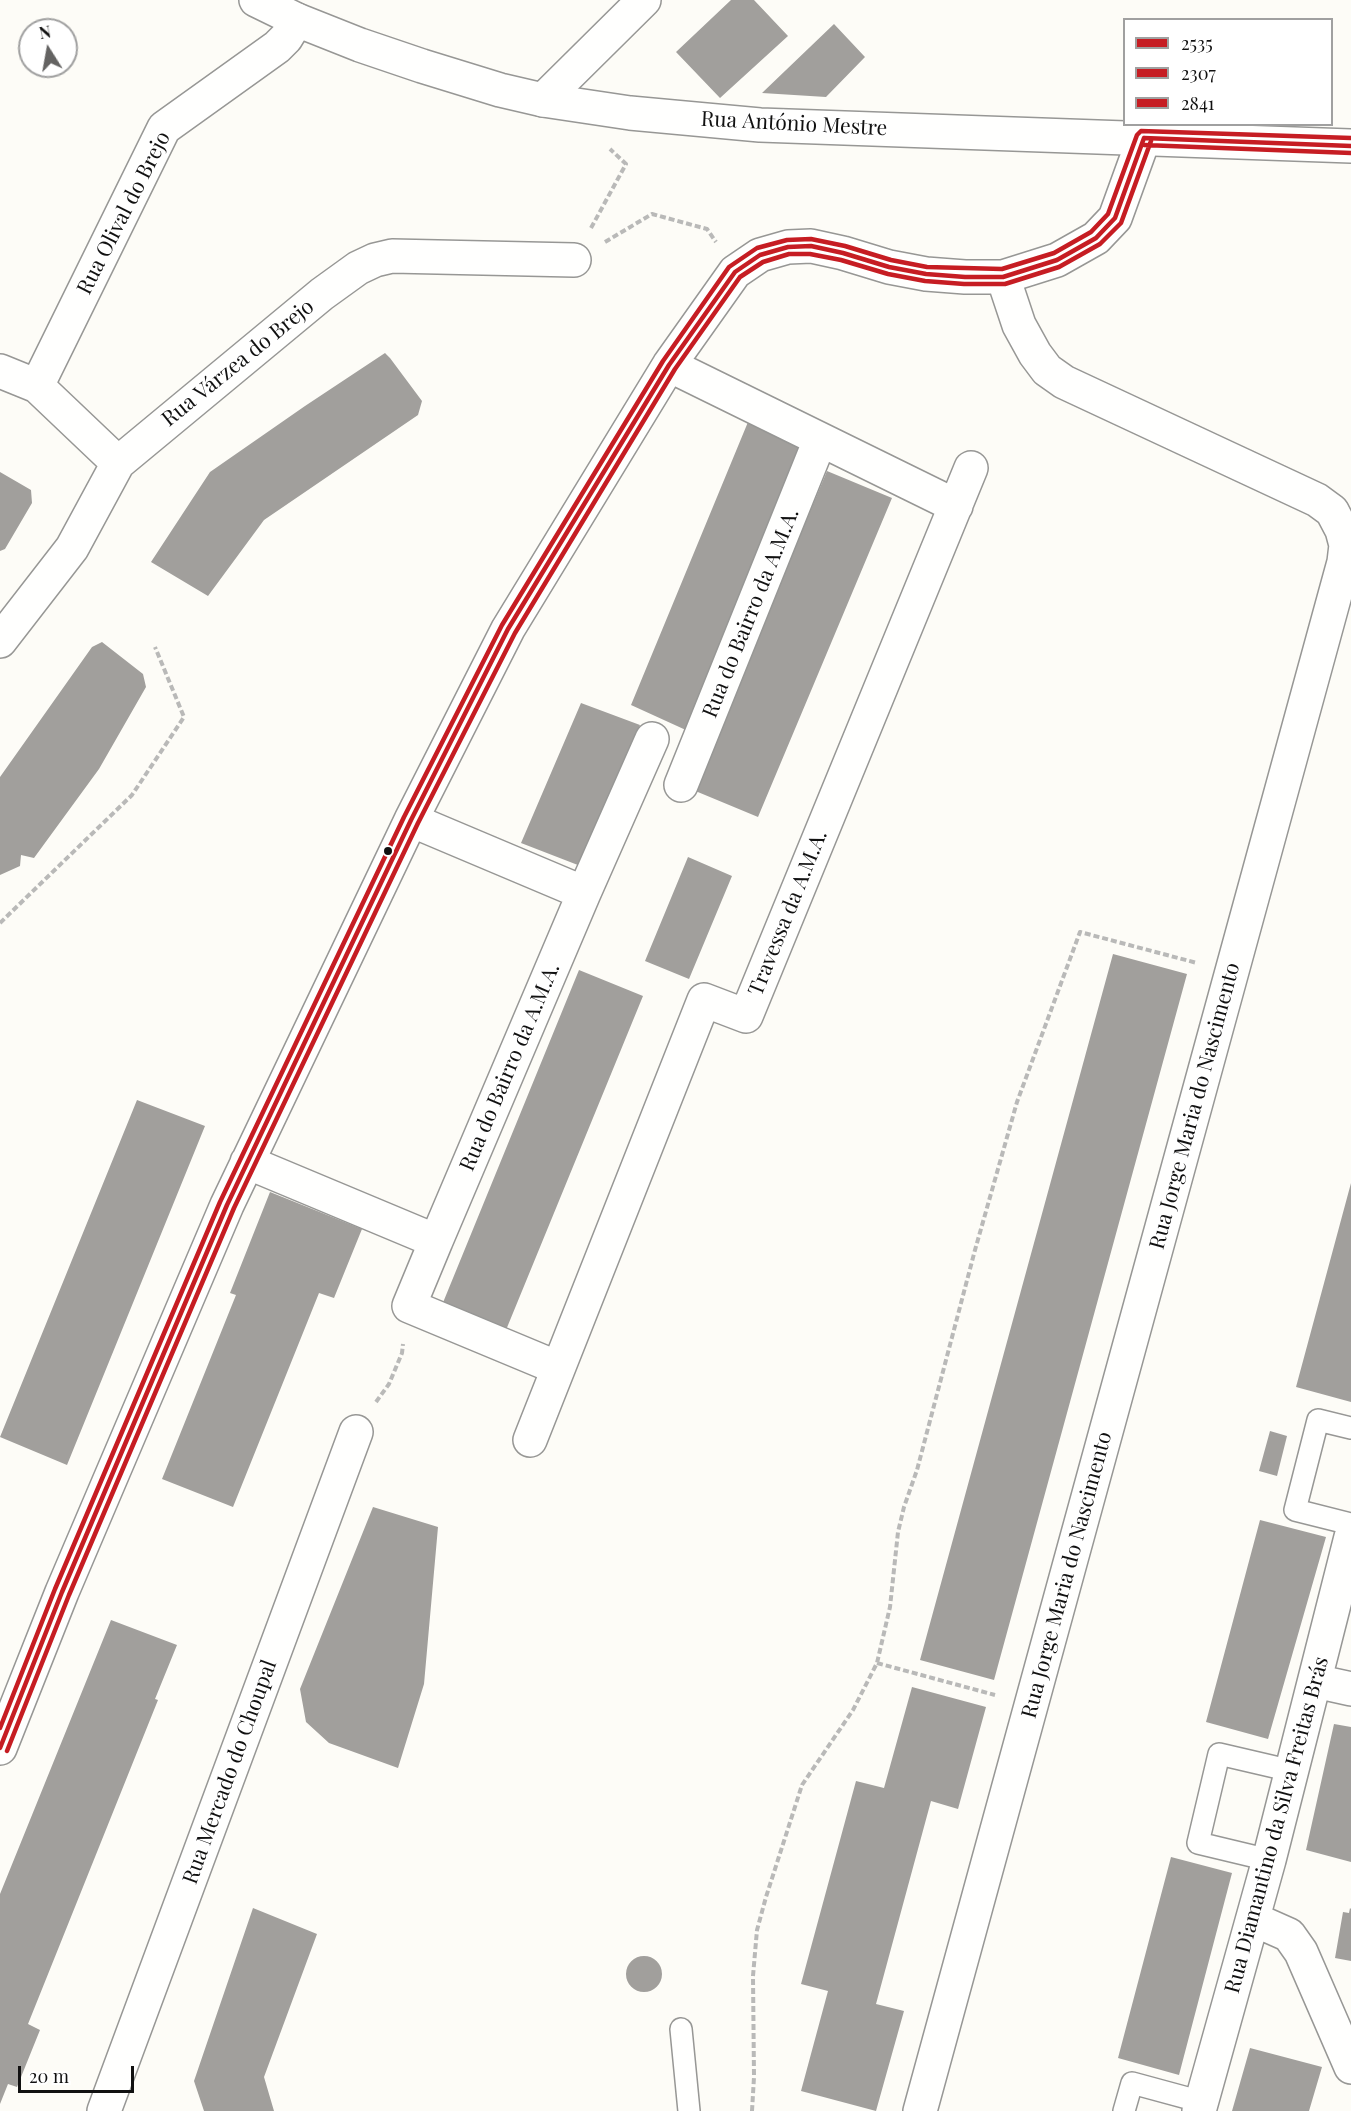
<!DOCTYPE html>
<html>
<head>
<meta charset="utf-8">
<style>
	body { margin:0 }
	#map { position:relative; width:1351px; height:2111px; overflow:hidden; background:#fdfcf7; font-family:"Playfair Display",serif }
	canvas { display:block }
	.legend { position:absolute; left:1123px; top:18px; width:210px; height:108px; box-sizing:border-box; background:#fff; border:2px solid #a0a0a0; margin:0; padding:8px 10px; list-style:none; font-size:18px; color:#111 }
	.legend li { display:flex; align-items:center; gap:12px; height:30px }
	.legend b { width:30px; border:2px solid #a0a0a0 }
	.north { position:absolute; left:18px; top:18px; width:60px; height:60px; box-sizing:border-box; background:#fff; border:2px solid #a0a0a0; border-radius:50%; rotate:349deg; font-size:16px; font-weight:700; line-height:24px; text-align:center; color:#111 }
	.north::after { content:''; display:block; margin:auto; width:21px; height:27px; background:#646362; clip-path:polygon(50% 0,100% 100%,50% 72%,0 100%) }
	.scale { position:absolute; left:18px; top:2066px; width:116px; height:27px; box-sizing:border-box; border:3px solid #111; border-top:0; padding-left:8px; font-size:18px; line-height:21px; white-space:nowrap; color:#111; -webkit-text-stroke:4px #fff; paint-order:stroke }
</style>
</head>
<body>
<div id="map">
<canvas width="1351" height="2111"></canvas>
<ul class="legend">
<li><b style="height:8px;background:#c61d23"></b>2535</li>
<li><b style="height:8px;background:#c61d23"></b>2307</li>
<li><b style="height:8px;background:#c61d23"></b>2841</li>
</ul>
<div class="north">N</div>
<div class="scale">20 m</div>
</div>
<script>
const ctx = document.querySelector('canvas').getContext('2d');
ctx.lineJoin = 'round';
function fillPath(path, color) { ctx.fillStyle = color; ctx.fill(path, 'evenodd'); }
const shape = rows => new Path2D(rows.map(r => 'M' + r).join(''));
function strokePath(path, color, width, dash) { ctx.strokeStyle = color; ctx.lineWidth = width; ctx.lineCap = dash ? 'butt' : 'round'; ctx.setLineDash(dash || []); ctx.stroke(path); }
function write(font, color, halo, rows, align = 'center') {
  ctx.font = font + ' "Playfair Display",serif'; ctx.lineWidth = 6; ctx.setLineDash([]); ctx.textBaseline = 'middle'; ctx.strokeStyle = halo; ctx.fillStyle = color; for (const [text, x, y, turn = 0] of rows) {
    ctx.save(); ctx.translate(x, y); ctx.rotate((+turn || 0) * Math.PI / 180); ctx.textAlign = isNaN(turn) ? turn : align; if (halo) ctx.strokeText(text, 0, 0); ctx.fillText(text, 0, 0); ctx.restore();
  }
}
const building = shape([
	[731,0,754,0,788,36,720,98,676,52],
	[834,24,865,57,826,97,762,93],
	[385,353,390,358,422,401,418,415,264,520,208,596,151,562,210,472,305,406],
	[748,422,806,448,688,731,631,705],
	[827,471,892,498,758,817,693,790],
	[0,472,31,490,32,503,5,549,0,551],
	[102,642,143,674,146,687,99,769,34,858,21,855,20,866,0,875,0,777,92,647],
	[581,703,640,725,583,867,521,843],
	[688,857,732,876,689,979,645,961],
	[1113,954,1187,974,994,1680,920,1660],
	[579,970,643,996,506,1330,442,1305],
	[137,1100,205,1126,67,1465,0,1437],
	[1351,1183,1351,1402,1296,1387],
	[270,1192,362,1229,334,1298,319,1293,233,1507,162,1479,236,1295,230,1293],
	[1270,1431,1287,1436,1277,1476,1259,1471],
	[373,1507,438,1527,424,1684,398,1768,329,1743,306,1722,300,1689],
	[1260,1520,1326,1537,1268,1739,1206,1722],
	[111,1620,177,1645,155,1699,158,1700,28,2024,40,2030,17,2087,8,2084,0,2104,0,1894],
	[912,1687,986,1707,958,1809,931,1801,876,2004,904,2011,876,2111,801,2091,828,1991,801,1984,856,1781,884,1788],
	[1334,1724,1351,1727,1351,1862,1306,1850],
	[1171,1857,1232,1873,1179,2075,1118,2058],
	[253,1908,317,1934,264,2077,274,2111,204,2111,194,2081],
	[1350,1908,1351,1909,1351,1961,1335,1958,1343,1912,1349,1913],
	'626 1974a18 18 0 1 1 36 0a18 18 0 1 1-36 0Z',
	[1250,2048,1322,2067,1309,2111,1232,2111]
]);
const path = shape([
	[591,228,626,164,610,149],
	[605,242,652,214,707,229,716,242],
	[0,923,132,795,184,717,155,647],
	[376,1402,389,1384,402,1353,403,1344],
	[877,1663,995,1695],
	[752,2111,754,2077,753,1976,757,1930,766,1897,802,1785,853,1710,877,1663,890,1607,898,1532,904,1507,917,1470,975,1250,1017,1102,1080,932,1197,963]
]);
const service = shape([
	[1351,1428,1318,1420,1295,1510,1351,1524],
	[1269,1860,1198,1843,1219,1754,1292,1771],
	[681,2029,689,2111],
	[1124,2111,1132,2083,1202,2102]
]);
const minor = shape([
	[543,100,644,0],
	[669,365,956,506],
	[0,371,37,386,118,463],
	[37,386,164,128,277,47,286,38,297,20],
	[0,641,72,548,118,463,322,294,358,268,375,260,392,256,574,260],
	[681,785,820,440],
	[584,893,652,739],
	[247,1162,436,1241,584,893,411,820],
	[436,1241,409,1306,558,1368],
	[530,1440,704,1000,746,1016,971,468],
	[1315,1681,1351,1689],
	[0,1748,62,1592,227,1205,411,820,508,629,669,365,735,272,760,255,788,247,811,246,843,253,889,267,926,274,965,277,1003,277,1057,260,1096,238,1115,218,1144,138],
	[1253,1919,1289,1935,1301,1952,1351,2067],
	[104,2111,356,1432],
	[920,2111,1344,562,1346,545,1342,530,1332,511,1317,500,1064,382,1047,370,1035,354,1019,325,1003,277],
	[1199,2111,1269,1860,1351,1537]
]);
const tertiary = shape([
	[256,0,297,20,360,45,422,66,500,90,543,100,630,113,760,125,1351,146]
]);
const bus1 = shape([
	[1144,138,1351,146],
	[0,1748,62,1592,227,1205,411,820,508,629,669,365,735,272,760,255,788,247,811,246,843,253,889,267,926,274,965,277,1003,277,1057,260,1096,238,1115,218,1144,138]
]);
const bus2 = shape([
	[1144,145,1351,153],
	[7,1751,69,1595,234,1208,418,823,515,633,675,369,740,277,763,262,789,254,810,254,841,260,888,274,925,281,964,284,1005,284,1059,267,1100,244,1121,223,1151,141]
]);
const bus3 = shape([
	[0,1728,55,1589,220,1202,404,817,502,625,663,361,729,267,757,248,787,240,811,239,845,246,891,260,927,267,1002,269,1054,253,1091,232,1108,214,1137,135,1141,131,1351,138]
]);
const markers = [
	[388,851,5,"#111"]
];
const streetNames = [
	["Rua António Mestre",794,124,3],
	["Rua Olival do Brejo",124,213,-63],
	["Rua Várzea do Brejo",238,363,-39],
	["Rua do Bairro da A.M.A.",751,613,-68],
	["Travessa da A.M.A.",788,913,-68],
	["Rua do Bairro da A.M.A.",510,1067,-67],
	["Rua Jorge Maria do Nascimento",1195,1106,-75],
	["Rua Jorge Maria do Nascimento",1067,1575,-75],
	["Rua Mercado do Choupal",230,1772,-70],
	["Rua Diamantino da Silva Freitas Brás",1277,1825,-75]
];
fillPath(building, '#a19f9c');
strokePath(service, '#979795', 24);
strokePath(minor, '#979795', 36);
strokePath(tertiary, '#979795', 36);
strokePath(path, '#b9b9b8', 4, [6, 3]);
strokePath(service, '#fffffe', 21);
strokePath(minor, '#fffffe', 33);
strokePath(tertiary, '#fffffe', 33);
strokePath(bus1, '#c61d23', 4.5);
strokePath(bus2, '#c61d23', 4.5);
strokePath(bus3, '#c61d23', 4.5);
for (const [x, y, r, color] of markers) { const dot = new Path2D(); dot.arc(x, y, r, 0, 2 * Math.PI); ctx.fillStyle = color; ctx.fill(dot); strokePath(dot, '#fff', 2); }
write('21px', '#111', '#fff', streetNames);
</script>
</body>
</html>
